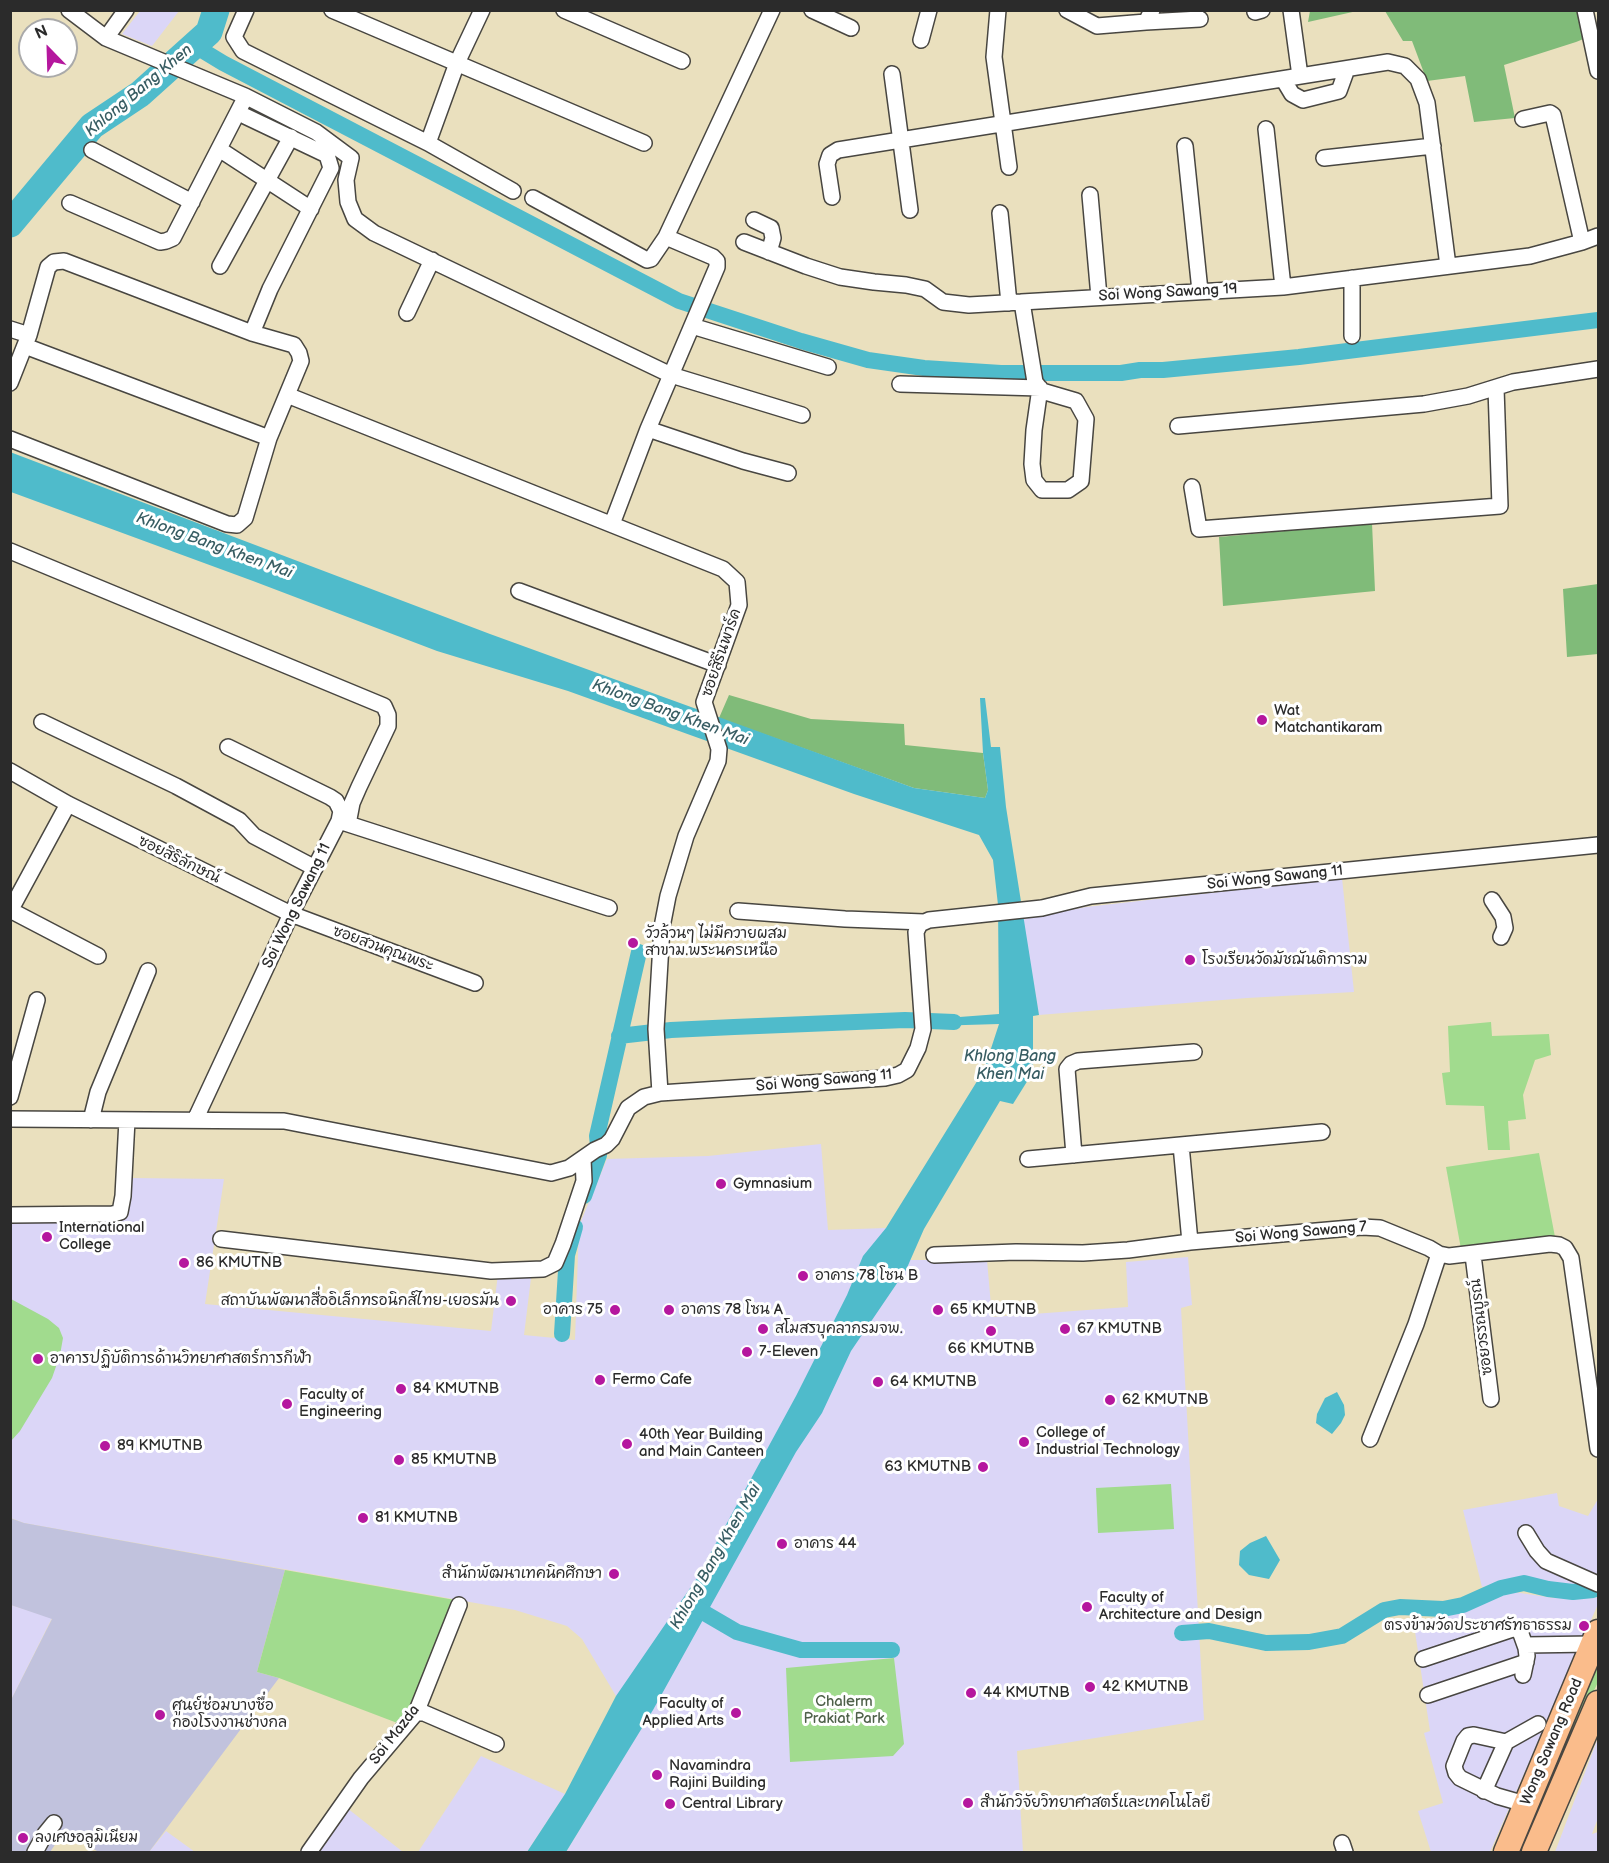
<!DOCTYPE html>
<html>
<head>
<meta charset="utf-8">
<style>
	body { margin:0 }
	#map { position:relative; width:1609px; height:1863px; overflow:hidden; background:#eae0be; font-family:"Balsamiq Sans",sans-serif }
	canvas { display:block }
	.frame { position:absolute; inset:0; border:12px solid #2b2b2b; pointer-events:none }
	.north { position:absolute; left:18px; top:18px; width:60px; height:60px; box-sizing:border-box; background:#fff; border:2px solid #aaa; border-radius:50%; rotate:337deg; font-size:16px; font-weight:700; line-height:24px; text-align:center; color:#2b2b2b }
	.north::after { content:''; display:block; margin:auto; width:21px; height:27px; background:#b5179e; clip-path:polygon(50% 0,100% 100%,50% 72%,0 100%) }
</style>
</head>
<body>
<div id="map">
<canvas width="1609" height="1863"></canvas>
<div class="frame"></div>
<div class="north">N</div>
</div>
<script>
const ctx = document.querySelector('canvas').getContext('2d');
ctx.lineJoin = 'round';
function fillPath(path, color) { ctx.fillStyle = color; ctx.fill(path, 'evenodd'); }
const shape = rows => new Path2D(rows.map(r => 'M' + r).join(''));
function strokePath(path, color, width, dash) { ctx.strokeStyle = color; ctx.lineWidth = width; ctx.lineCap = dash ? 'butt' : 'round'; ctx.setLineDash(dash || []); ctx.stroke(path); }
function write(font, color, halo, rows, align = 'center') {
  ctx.font = font + ' "Balsamiq Sans","Playpen Sans Thai",sans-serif'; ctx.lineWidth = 6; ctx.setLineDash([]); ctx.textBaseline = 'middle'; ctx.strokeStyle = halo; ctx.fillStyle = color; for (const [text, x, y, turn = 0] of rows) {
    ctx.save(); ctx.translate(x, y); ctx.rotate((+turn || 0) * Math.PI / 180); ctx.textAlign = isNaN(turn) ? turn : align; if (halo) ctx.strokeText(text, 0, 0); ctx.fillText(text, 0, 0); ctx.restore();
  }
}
const built = shape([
	[140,11,140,10,179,11,152,46,122,34],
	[1342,878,1354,992,1247,998,1039,1015,1023,919,1086,907],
	[821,1144,828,1230,886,1228,911,1260,987,1260,992,1317,1128,1307,1126,1262,1188,1257,1192,1305,1181,1308,1204,1720,1017,1751,1023,1852,566,1852,652,1710,616,1696,582,1639,567,1626,515,1610,24,1523,11,1518,10,1220,124,1218,129,1178,224,1179,205,1304,491,1331,498,1274,531,1278,524,1335,575,1340,579,1226,607,1159,708,1156],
	[1557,1493,1559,1506,1588,1516,1598,1499,1598,1583,1568,1587,1547,1581,1518,1577,1482,1587,1463,1510],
	[1507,1591,1554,1598,1590,1595,1598,1598,1598,1604,1490,1852,1431,1852,1418,1811,1443,1803,1424,1733,1430,1731,1414,1625],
	[11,1605,52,1618,11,1700],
	[1598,1738,1598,1818,1592,1834,1598,1832,1598,1852,1555,1852],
	[481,1756,565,1794,527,1852,418,1852],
	[347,1808,403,1852,318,1852],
	[166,1831,195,1852,149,1852]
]);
const industrial = shape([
	[10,1518,24,1523,285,1570,257,1672,279,1678,149,1852,99,1852,69,1836,59,1839,50,1852,11,1852,11,1700,52,1619,11,1605]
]);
const green = shape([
	[1491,1022,1492,1036,1549,1034,1551,1055,1535,1060,1523,1095,1526,1119,1508,1121,1510,1150,1488,1150,1484,1106,1446,1105,1442,1073,1450,1072,1448,1026],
	[1539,1153,1555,1237,1461,1249,1446,1167],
	[11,1299,48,1319,59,1328,63,1338,60,1355,52,1378,20,1431,11,1441],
	[1171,1484,1174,1529,1098,1533,1096,1488],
	[285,1570,455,1600,414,1709,400,1724,279,1678,257,1672],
	[894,1658,904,1744,893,1756,790,1762,786,1668],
	[1598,1659,1598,1682,1520,1852,1516,1852]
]);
const forest = shape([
	[1310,11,1310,10,1357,11,1308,22],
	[1385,11,1590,11,1596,34,1576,42,1504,65,1515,118,1474,122,1465,76,1427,81,1412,41,1403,41],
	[1372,523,1375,591,1223,606,1219,537],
	[1598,584,1598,654,1567,657,1563,589],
	[729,695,811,719,904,724,905,745,983,753,988,790,985,798,914,788,719,718]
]);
const water = shape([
	[10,452,490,634,914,788,985,798,988,790,983,753,980,698,985,698,991,747,1000,747,1006,807,1039,1015,1033,1016,1033,1072,1013,1104,1000,1101,924,1229,906,1270,851,1351,822,1413,796,1452,653,1710,566,1852,527,1852,565,1794,616,1696,697,1578,796,1396,847,1295,863,1256,886,1228,984,1070,999,1024,932,1026,933,1019,999,1014,998,905,993,860,979,835,854,794,568,691,437,651,253,581,11,492],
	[1337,1392,1344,1405,1345,1415,1341,1423,1332,1434,1316,1423,1317,1414,1325,1398],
	[1266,1536,1280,1560,1269,1579,1249,1575,1239,1565,1240,1551,1250,1543]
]);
const canal = shape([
	[195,46,223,63,679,301,801,341,868,360,924,368,1001,373,1121,373,1140,370,1163,370,1299,357,1598,320],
	[619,1036,671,1030,734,1027,905,1020,954,1022],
	[584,1196,599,1155,597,1136,639,952],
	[562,1334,567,1255,575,1227],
	[689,1604,737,1632,801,1650,892,1650],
	[1182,1633,1209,1631,1266,1643,1309,1642,1342,1636,1384,1610,1400,1607,1443,1609,1463,1605,1501,1588,1524,1583,1548,1589,1573,1592,1593,1590]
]);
const river = shape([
	[10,224,92,126,140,94,209,32,216,10]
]);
const street = shape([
	[69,10,106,38,245,96,316,132,351,158,346,180,348,202,355,219,374,233,671,375,802,415],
	[246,10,234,37,243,51,428,143,513,191],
	[332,10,644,143],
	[564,10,682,61],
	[812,10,851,28],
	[998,10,994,57,1009,167],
	[1067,10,1097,26,1146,22,1152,10],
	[1291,10,1300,76],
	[1585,10,1598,71],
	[1255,12,1262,10],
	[1146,22,1200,19],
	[106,38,126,10],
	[921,40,929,10],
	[892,74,910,210],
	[1283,79,1292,94,1303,100,1339,91,1347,69],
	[245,116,327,155,331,168,270,289,252,333],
	[1523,119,1550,113,1553,115,1582,242],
	[1266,129,1283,287],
	[428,143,457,63,482,10],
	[1185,146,1200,291],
	[219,149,311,209],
	[92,150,192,202],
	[1324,158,1433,146],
	[1090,195,1099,297],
	[832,197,827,164,830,155,838,150,1388,62,1405,66,1418,79,1427,103,1448,266],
	[533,198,647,260,651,259,666,237,772,10],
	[70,203,160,242,166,241,173,238,244,100],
	[1000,213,1009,303],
	[754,220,771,228,773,238,769,252],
	[744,242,806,266,840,277,874,282,906,285,925,289,943,302,969,305,1283,287,1530,256,1582,242,1598,236],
	[220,266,291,137],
	[407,313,432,260],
	[692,326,828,367],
	[10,329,29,335],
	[1352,336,1352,278],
	[25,346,269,438],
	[10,383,29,335,48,267,54,262,64,261,252,333,294,345,299,353,301,361,269,438,245,518,237,525,227,524,10,439],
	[900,384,1040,388,1034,430,1032,464,1034,480,1042,490,1068,490,1081,481,1086,419,1076,401,1042,391,1035,382,1022,302],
	[287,395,723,569,737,582,739,605,704,702,719,749,718,761,686,836,668,896,662,927,656,1029,660,1093],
	[1178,426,1424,404,1468,396,1513,382,1598,369],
	[648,429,743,461,788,473],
	[1192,487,1199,529,1500,506,1496,388],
	[612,524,648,429,717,267,717,261,713,257,666,237],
	[10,551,384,706,388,715,388,726,359,787,352,803,348,824],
	[519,591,718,665],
	[42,722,176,786,239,820,254,836,315,868],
	[10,771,68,804,291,914,475,983],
	[339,821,609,908],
	[1492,900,1503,917,1505,928,1501,937],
	[10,910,98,956],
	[10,911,68,804],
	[738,911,845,919,924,922],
	[10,1097,37,1000],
	[10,1119,284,1121,551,1173,569,1168,595,1150,606,1145,612,1139,628,1108,644,1097,660,1093,885,1078,898,1075,907,1070,918,1048,923,1029,916,932,920,924,929,920,1042,908,1091,896,1598,845],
	[91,1120,98,1092,148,971],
	[195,1120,291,914,339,821,341,811,336,801,330,797,228,747],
	[1181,1145,1190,1242],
	[1074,1155,1067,1069,1071,1064,1078,1061,1194,1052],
	[1028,1159,1322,1132],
	[10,1215,113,1214,120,1212,123,1196,127,1120],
	[221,1239,491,1271,543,1269,555,1263,563,1244,584,1181,583,1159],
	[934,1255,1016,1252,1083,1253,1128,1250,1190,1242,1362,1227,1380,1228,1429,1248,1439,1254,1449,1256,1550,1244,1559,1245,1565,1248,1571,1258,1598,1449],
	[1473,1255,1491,1399],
	[1370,1439,1416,1324,1439,1254],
	[1526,1533,1537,1551,1546,1561,1598,1584],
	[1525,1645,1593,1644],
	[1423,1659,1513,1629,1518,1630,1521,1634,1526,1648,1527,1656,1523,1675],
	[1428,1695,1526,1662],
	[416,1713,424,1713,496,1744],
	[1484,1791,1506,1742],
	[1525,1804,1497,1796,1460,1778,1456,1773,1454,1766,1464,1741,1468,1736,1474,1735,1506,1742,1538,1724],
	[1342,1843,1345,1852],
	[35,1852,45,1834,54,1823],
	[309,1852,361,1778,416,1713,459,1605]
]);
const primary = shape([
	[1506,1852,1598,1632],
	[1534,1852,1598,1703]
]);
const markers = [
	[1262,720,6,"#b5179e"],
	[633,943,6,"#b5179e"],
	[1190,960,6,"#b5179e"],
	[721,1184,6,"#b5179e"],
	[47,1237,6,"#b5179e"],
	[184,1263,6,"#b5179e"],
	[803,1276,6,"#b5179e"],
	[511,1301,6,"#b5179e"],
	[615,1310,6,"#b5179e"],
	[669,1310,6,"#b5179e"],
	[938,1310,6,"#b5179e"],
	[763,1329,6,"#b5179e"],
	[1065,1329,6,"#b5179e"],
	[991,1331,6,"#b5179e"],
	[747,1352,6,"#b5179e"],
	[38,1359,6,"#b5179e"],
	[600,1380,6,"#b5179e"],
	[878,1382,6,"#b5179e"],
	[401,1389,6,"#b5179e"],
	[1110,1400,6,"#b5179e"],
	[287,1404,6,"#b5179e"],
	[1024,1442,6,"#b5179e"],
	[627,1444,6,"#b5179e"],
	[105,1446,6,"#b5179e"],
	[399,1460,6,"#b5179e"],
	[983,1467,6,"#b5179e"],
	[363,1518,6,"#b5179e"],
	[782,1544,6,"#b5179e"],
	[614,1574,6,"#b5179e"],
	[1087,1607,6,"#b5179e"],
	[1584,1626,6,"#b5179e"],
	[1090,1687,6,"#b5179e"],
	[971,1693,6,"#b5179e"],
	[736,1713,6,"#b5179e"],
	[160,1715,6,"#b5179e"],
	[657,1775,6,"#b5179e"],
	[968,1803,6,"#b5179e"],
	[670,1804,6,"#b5179e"],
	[23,1838,6,"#b5179e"]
];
const streetNames = [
	["Soi Wong Sawang 19",1168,293,-3],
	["ซอยสิรีนพาร์ค",722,653,-71],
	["ซอยสิริลักษณ์",179,860,26],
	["Soi Wong Sawang 11",1275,878,-6],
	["Soi Wong Sawang 11",297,906,-64],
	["ซอยสวนคุณพระ",383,949,20],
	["Soi Wong Sawang 11",824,1081,-5],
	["Soi Wong Sawang 7",1301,1233,-5],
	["ซอยวรรณบูรณ์",1482,1327,-97],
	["Soi Mazda",395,1735,-52],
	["Wong Sawang Road",1552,1742,-67]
];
const poiNames = [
	["Wat",1274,711],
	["Matchantikaram",1274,728],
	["วัวล้วนๆ ไม่มีควายผสม",645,934],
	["สาขาม.พระนครเหนือ",645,951],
	["โรงเรียนวัดมัชฌันติการาม",1202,960],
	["Gymnasium",733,1184],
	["International",59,1228],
	["College",59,1245],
	["86 KMUTNB",196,1263],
	["อาคาร 78 โซน B",815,1276],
	["สถาบันพัฒนาสื่ออิเล็กทรอนิกส์ไทย-เยอรมัน",499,1301,"right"],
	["อาคาร 75",603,1310,"right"],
	["อาคาร 78 โซน A",681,1310],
	["65 KMUTNB",950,1310],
	["สโมสรบุคลากรมจพ.",775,1329],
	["67 KMUTNB",1077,1329],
	["66 KMUTNB",991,1349,"center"],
	["7-Eleven",759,1352],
	["อาคารปฏิบัติการด้านวิทยาศาสตร์การกีฬา",50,1359],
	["Fermo Cafe",612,1380],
	["64 KMUTNB",890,1382],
	["84 KMUTNB",413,1389],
	["Faculty of",299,1395],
	["Engineering",299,1412],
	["62 KMUTNB",1122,1400],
	["College of",1036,1433],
	["Industrial Technology",1036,1450],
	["40th Year Building",639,1435],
	["and Main Canteen",639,1452],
	["89 KMUTNB",117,1446],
	["85 KMUTNB",411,1460],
	["63 KMUTNB",971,1467,"right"],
	["81 KMUTNB",375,1518],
	["อาคาร 44",794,1544],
	["สำนักพัฒนาเทคนิคศึกษา",602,1574,"right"],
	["Faculty of",1099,1598],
	["Architecture and Design",1099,1615],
	["ตรงข้ามวัดประชาศรัทธาธรรม",1572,1626,"right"],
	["42 KMUTNB",1102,1687],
	["44 KMUTNB",983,1693],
	["Faculty of",724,1704,"right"],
	["Applied Arts",724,1721,"right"],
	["ศูนย์ซ่อมบางซื่อ",172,1706],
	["กองโรงงานช่างกล",172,1723],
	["Navamindra",669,1766],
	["Rajini Building",669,1783],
	["สำนักวิจัยวิทยาศาสตร์และเทคโนโลยี",980,1803],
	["Central Library",682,1804],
	["ลงเศษอลูมิเนียม",35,1838]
];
const parkNames = [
	["Chalerm",844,1702],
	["Prakiat Park",844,1719]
];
const waterNames = [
	["Khlong Bang Khen",139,91,-40],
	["Khlong Bang Khen Mai",214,546,20],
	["Khlong Bang Khen Mai",670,713,20],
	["Khlong Bang",1010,1057],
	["Khen Mai",1010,1075],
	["Khlong Bang Khen Mai",716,1557,-60]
];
fillPath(built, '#dbd6f7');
fillPath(industrial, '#c1c2dd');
fillPath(green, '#a1db8e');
fillPath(forest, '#80bb79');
fillPath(water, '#4fbbcb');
strokePath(canal, '#4fbbcb', 16);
strokePath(river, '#4fbbcb', 27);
strokePath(street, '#484641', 18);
strokePath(primary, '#484641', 27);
strokePath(street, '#fff', 15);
strokePath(primary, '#fabc8b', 24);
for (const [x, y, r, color] of markers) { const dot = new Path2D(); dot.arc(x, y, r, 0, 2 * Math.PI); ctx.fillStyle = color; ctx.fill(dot); strokePath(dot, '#fff', 2); }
write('15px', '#2b2b2b', '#fff', streetNames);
write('15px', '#2b2b2b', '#fff', poiNames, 'left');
write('15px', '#4e6049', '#fff', parkNames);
write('italic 16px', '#385d63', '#fff', waterNames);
</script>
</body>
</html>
